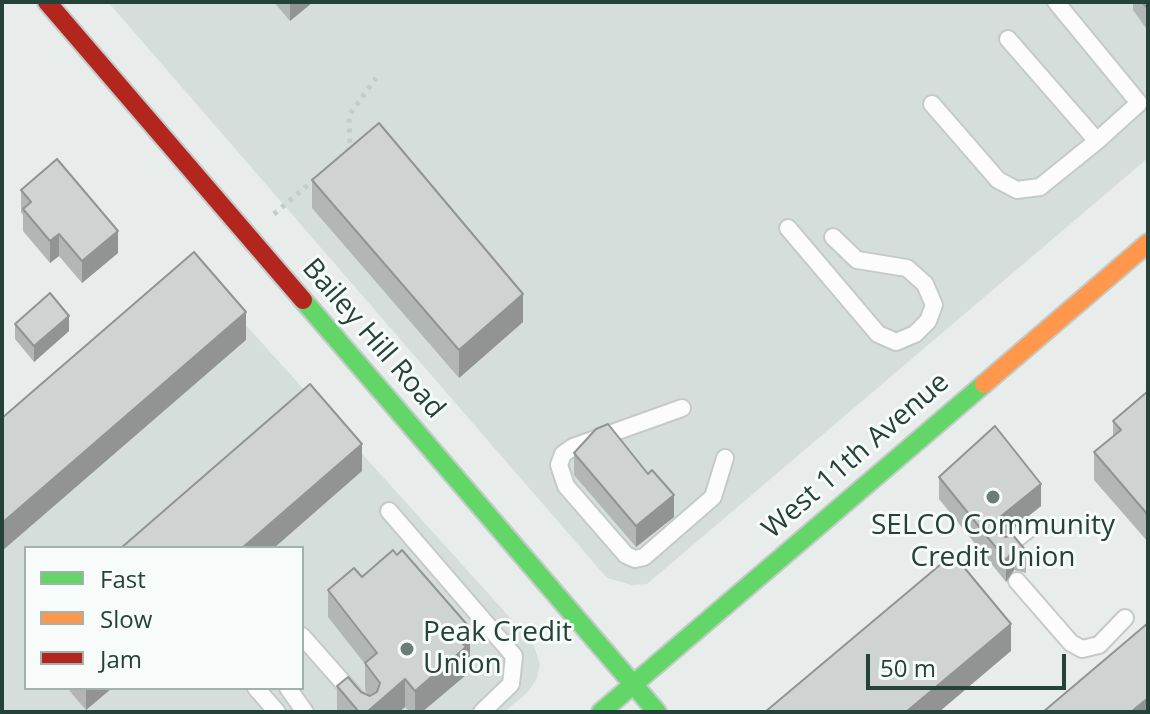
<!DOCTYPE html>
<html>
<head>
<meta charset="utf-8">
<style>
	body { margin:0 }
	#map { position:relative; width:1150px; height:714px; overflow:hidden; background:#e8edeb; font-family:"Open Sans",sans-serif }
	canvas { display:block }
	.frame { position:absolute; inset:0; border:4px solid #24423a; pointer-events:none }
	.legend { position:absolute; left:24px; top:546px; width:280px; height:144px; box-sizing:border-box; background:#f7fbf9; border:2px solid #a3b1ad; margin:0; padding:10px 14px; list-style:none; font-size:24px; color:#24423a }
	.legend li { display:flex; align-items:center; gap:16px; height:40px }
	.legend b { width:40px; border:2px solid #a3b1ad }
	.scale { position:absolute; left:866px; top:654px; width:200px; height:36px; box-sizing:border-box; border:4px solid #24423a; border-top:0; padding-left:10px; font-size:24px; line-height:28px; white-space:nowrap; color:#24423a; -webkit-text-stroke:6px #f7fbf9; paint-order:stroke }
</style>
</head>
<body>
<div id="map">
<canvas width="1150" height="714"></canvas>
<div class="frame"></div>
<ul class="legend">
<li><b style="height:10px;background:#63d668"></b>Fast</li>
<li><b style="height:10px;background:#ff974d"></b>Slow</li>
<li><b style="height:10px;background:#b3261e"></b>Jam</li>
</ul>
<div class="scale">50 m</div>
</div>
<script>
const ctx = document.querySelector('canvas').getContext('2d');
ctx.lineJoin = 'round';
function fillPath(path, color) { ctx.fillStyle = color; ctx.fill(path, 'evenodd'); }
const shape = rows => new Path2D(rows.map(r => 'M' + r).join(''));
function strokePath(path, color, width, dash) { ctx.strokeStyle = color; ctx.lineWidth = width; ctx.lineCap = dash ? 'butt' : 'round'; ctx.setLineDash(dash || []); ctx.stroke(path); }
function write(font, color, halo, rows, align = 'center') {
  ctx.font = font + ' "Open Sans",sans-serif'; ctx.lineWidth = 6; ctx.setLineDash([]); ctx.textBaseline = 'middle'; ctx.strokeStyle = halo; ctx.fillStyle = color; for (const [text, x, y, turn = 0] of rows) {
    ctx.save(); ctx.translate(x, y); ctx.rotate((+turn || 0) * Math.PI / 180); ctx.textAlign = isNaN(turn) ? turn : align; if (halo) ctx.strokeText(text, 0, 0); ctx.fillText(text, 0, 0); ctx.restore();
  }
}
const built = shape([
	[108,2,1148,2,1148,158,647,584,632,585,607,578],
	[197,271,533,643,540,664,537,678,528,692,504,712,2,712,2,439],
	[26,548,302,548,302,688,26,688]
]);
const path = shape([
	[347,151,350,149,349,115,376,78],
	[274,214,315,179]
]);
const lane = shape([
	[1008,39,1097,141,1139,103,1056,2],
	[932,104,998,180,1017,190,1040,187,1097,141],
	[788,228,878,334,896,342,915,334,928,321,934,305,925,284,907,268,857,260,833,237],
	[682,408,573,447,563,454,559,465,566,486,626,555,635,559,644,557,713,497,725,458],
	[389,511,514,656,511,684,482,712],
	[1005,548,1030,528],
	[1017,581,1071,643,1082,649,1099,645,1125,618],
	[302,636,369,712],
	[256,688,277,712],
	[288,688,305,712]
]);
const fast = shape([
	[303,300,657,712],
	[601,712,984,384]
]);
const slow = shape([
	[984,384,1148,243]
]);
const jam = shape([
	[47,2,303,300]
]);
const wall = shape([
	[274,2,313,2,290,21],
	[1133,2,1148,2,1148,31,1133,10],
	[312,180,523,322,459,378,312,208],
	[21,190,118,253,82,283,59,256,50,263,23,231,23,215,21,212],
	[15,324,69,331,34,362,15,339],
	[1148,394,1148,542,1094,480,1094,452,1113,437,1113,421],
	[574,453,674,517,636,547,574,475],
	[939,477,1041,506,1004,536,1026,551,1026,573,1014,570,1006,582,939,499],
	[362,577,470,656,466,659,466,675,422,712,410,712,405,707,399,712,337,712,337,686,368,695,365,690,365,664,328,617,328,590],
	[67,688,112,688,86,710]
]);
const shadedWall = shape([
	[290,2,313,2,290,21],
	[118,231,118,253,82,283,82,261],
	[59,234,59,256,50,263,50,241],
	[523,294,523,322,459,378,459,350],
	[246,312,246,340,2,551,2,523],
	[69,316,69,331,34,362,34,346],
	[362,444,362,471,274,548,242,548],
	[1041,484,1041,506,995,543,995,521],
	[674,495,674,517,636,547,636,526],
	[1014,549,1014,570,1006,582,1006,560],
	[1011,624,1011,651,939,712,906,712],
	[470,628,470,656,466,659,466,675,422,712,415,712,415,691,458,638],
	[405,679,405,707,399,712,367,712],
	[86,688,112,688,86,710],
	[1148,698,1148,712,1131,712]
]);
const building = shape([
	[1142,2,1148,2,1148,9,1142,2],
	[379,123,523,294,459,350,312,180,379,123],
	[57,159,118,231,82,261,59,234,50,241,23,209,31,202,21,190,57,159],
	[194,252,246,312,2,523,2,418,194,252],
	[50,293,69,316,34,346,15,324,50,293],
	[310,384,362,444,242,548,121,548,310,384],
	[1147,392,1148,394,1148,515,1094,452,1121,430,1113,421,1147,392],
	[608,424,648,474,652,470,674,495,636,526,574,453,596,429,608,424],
	[995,426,1041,484,995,521,997,534,1006,537,1012,534,1026,551,1014,549,1006,560,939,477,995,426],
	[393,550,397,555,402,550,470,628,458,638,466,647,415,691,405,679,367,712,359,712,337,686,348,677,361,692,370,696,377,692,380,683,365,663,377,653,328,590,354,568,362,577,393,550],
	[953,554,1011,624,906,712,765,712,953,554],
	[1148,623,1148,698,1131,712,1043,712,1148,623]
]);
const markers = [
	[993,497,8,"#697e78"],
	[407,649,8,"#697e78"]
];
const streetNames = [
	["Bailey Hill Road",373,339,49],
	["West 11th Avenue",856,456,-41]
];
const poiNames = [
	["SELCO Community",993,526],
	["Credit Union",993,558],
	["Peak Credit",423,633,"left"],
	["Union",423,665,"left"]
];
fillPath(built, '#d6dedb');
strokePath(lane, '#c5cac8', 20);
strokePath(fast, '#c3cbc8', 22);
strokePath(slow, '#c3cbc8', 22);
strokePath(jam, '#c3cbc8', 22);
strokePath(path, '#c3ccca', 5, [4, 6]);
strokePath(lane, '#fcfcfc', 16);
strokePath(fast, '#63d668', 18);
strokePath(slow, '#ff974d', 18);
strokePath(jam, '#b3261e', 18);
fillPath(wall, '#b2b6b5');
fillPath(shadedWall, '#919493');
fillPath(building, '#cfd4d2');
strokePath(building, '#919493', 2);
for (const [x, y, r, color] of markers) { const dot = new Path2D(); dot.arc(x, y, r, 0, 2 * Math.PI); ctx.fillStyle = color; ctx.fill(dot); strokePath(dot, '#f7fbf9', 3); }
write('28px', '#24423a', '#f7fbf9', streetNames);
write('28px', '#24423a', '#f7fbf9', poiNames);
</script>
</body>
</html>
